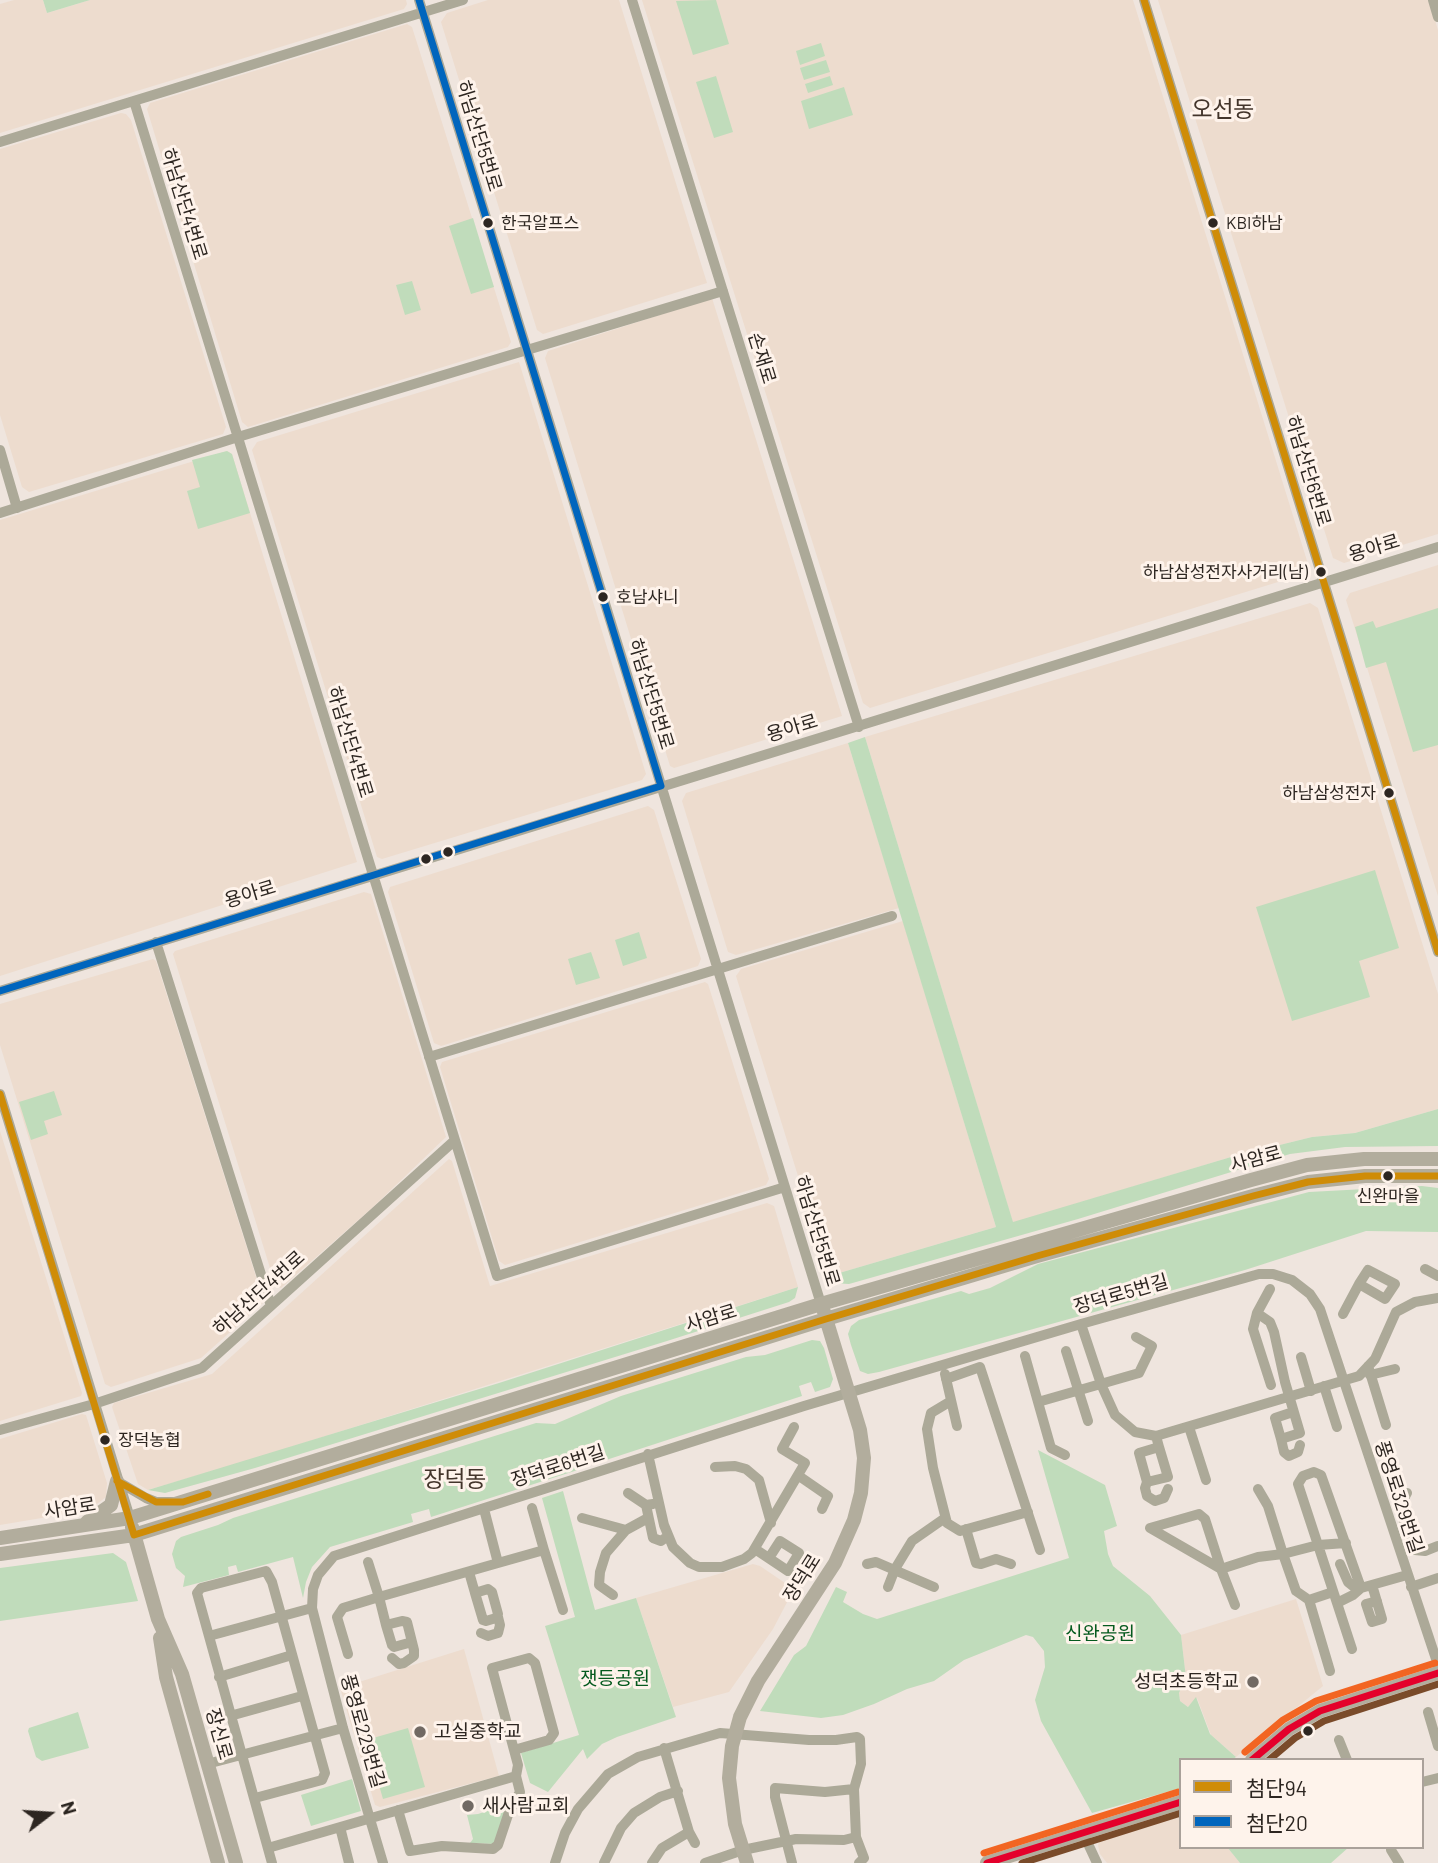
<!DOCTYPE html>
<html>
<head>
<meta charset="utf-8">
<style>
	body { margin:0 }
	#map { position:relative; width:1438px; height:1863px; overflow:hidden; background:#efe5de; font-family:Barlow,"Noto Sans KR",sans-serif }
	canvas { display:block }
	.legend { position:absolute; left:1179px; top:1758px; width:245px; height:91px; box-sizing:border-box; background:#fef3eb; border:2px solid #aaa19a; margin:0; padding:9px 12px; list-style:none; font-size:21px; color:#2d2621 }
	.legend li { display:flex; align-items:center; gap:14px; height:35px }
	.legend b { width:35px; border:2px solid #aaa19a }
	.north { position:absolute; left:14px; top:1779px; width:70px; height:70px; -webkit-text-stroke:5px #fef3eb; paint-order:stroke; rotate:73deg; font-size:19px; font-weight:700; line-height:28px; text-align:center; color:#2d2621 }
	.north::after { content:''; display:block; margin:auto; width:24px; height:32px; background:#2d2621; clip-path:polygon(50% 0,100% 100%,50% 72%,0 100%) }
</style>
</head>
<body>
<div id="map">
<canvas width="1438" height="1863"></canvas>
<ul class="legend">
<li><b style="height:9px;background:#cf8c07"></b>첨단94</li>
<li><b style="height:9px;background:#0065bd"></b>첨단20</li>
</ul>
<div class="north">N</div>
</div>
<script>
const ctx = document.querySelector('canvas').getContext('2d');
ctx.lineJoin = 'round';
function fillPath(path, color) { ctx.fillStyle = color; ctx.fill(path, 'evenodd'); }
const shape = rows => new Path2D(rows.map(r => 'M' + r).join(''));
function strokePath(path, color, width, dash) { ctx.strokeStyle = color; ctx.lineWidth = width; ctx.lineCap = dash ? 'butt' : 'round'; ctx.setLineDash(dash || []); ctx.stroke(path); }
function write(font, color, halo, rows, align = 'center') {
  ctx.font = font + ' Barlow,"Noto Sans KR",sans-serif'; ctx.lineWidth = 6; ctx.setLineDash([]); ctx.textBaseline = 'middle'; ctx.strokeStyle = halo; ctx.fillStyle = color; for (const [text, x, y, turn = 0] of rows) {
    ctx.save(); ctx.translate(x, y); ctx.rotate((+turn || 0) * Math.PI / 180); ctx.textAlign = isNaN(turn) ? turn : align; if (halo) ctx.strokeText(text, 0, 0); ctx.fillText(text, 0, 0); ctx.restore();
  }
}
const built = shape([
	[14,0,43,0,47,13,90,0,406,0,407,4,404,9,0,133,0,4],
	[488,0,619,0,707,283,543,334,537,330,441,22,447,13],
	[642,0,1133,0,1308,564,1304,574,870,708,863,703],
	[1158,0,1429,0,1438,30,1438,534,1344,563,1333,558],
	[407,24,412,27,511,342,508,347,248,427,242,422,147,109,150,103],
	[121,113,126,114,131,120,226,427,223,434,29,492,22,487,0,415,0,149],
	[712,298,842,716,674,768,670,766,545,358,548,351],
	[519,362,646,774,642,780,382,859,377,857,252,450,257,442],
	[227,451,232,454,357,862,0,976,0,520],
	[1438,565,1438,896,1346,600,1350,593],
	[1310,603,1318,608,1438,994,1438,1109,1355,1133,1312,1137,1231,1157,1013,1223,865,737],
	[848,743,899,908,736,955,728,952,682,801,686,793],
	[648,806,654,810,701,959,698,966,441,1046,434,1043,388,892,390,887],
	[364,892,371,894,446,1137,372,1208,281,1288,276,1286,274,1281,173,954,175,951],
	[903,921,996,1227,829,1276,736,976,741,969],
	[153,959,156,961,264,1302,201,1358,111,1387,105,1384,0,1045,0,1004],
	[705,982,708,984,769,1179,766,1185,505,1265,499,1261,440,1067,442,1062],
	[0,1131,82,1393,81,1396,0,1421],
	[449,1159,452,1161,490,1286,767,1203,774,1206,798,1287,250,1460,148,1490,138,1484,112,1407,114,1403,212,1374],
	[82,1414,86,1415,107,1483,106,1497,89,1510,0,1525,0,1439],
	[753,1564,760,1566,794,1589,773,1629,729,1692,673,1707,636,1598],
	[1296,1599,1323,1686,1236,1757,1211,1735,1197,1698,1188,1707,1180,1701,1179,1693,1186,1678,1181,1635],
	[464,1649,499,1776,380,1807,375,1805,340,1688],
	[1181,1816,1181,1847,1227,1847,1240,1863,1107,1863,1100,1854,1098,1845,1101,1838]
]);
const green = shape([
	[43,0,90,0,47,13],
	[716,0,729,44,693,55,676,1],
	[821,43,825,56,800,65,796,51],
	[826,60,830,72,804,80,800,68],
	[716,76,733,132,714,138,696,82],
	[830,76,833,85,808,93,805,84],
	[844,87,853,115,809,129,801,101],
	[473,218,494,287,471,294,449,226],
	[412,281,421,310,405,315,396,285],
	[227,451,232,454,250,513,198,529,187,491,200,487,192,460],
	[1438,608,1438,745,1413,752,1386,662,1366,668,1355,627,1373,621,1376,628],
	[865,737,1013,1222,1231,1157,1312,1137,1355,1133,1438,1109,1438,1146,1345,1147,1290,1154,1078,1219,849,1284,832,1283,829,1276,996,1227,848,743],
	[1375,870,1399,948,1359,961,1370,997,1292,1021,1256,907],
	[639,932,647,958,623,966,615,940],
	[591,952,600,978,576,985,568,959],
	[54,1091,62,1115,44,1121,48,1134,31,1140,19,1102],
	[1422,1186,1438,1188,1438,1232,1366,1231,1245,1270,879,1372,868,1374,860,1371,851,1345,848,1334,851,1326,859,1320,961,1291,969,1294,990,1288,1038,1264,1309,1192],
	[798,1287,795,1298,789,1302,667,1341,255,1468,165,1493,148,1490,499,1383],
	[812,1340,820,1341,824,1348,833,1379,830,1387,815,1392,811,1382,799,1386,802,1396,603,1461,601,1453,585,1458,587,1467,431,1517,429,1509,411,1514,413,1522,330,1547,312,1567,306,1582,303,1598,293,1557,238,1572,236,1565,228,1567,229,1575,183,1587,185,1576,176,1568,172,1554,176,1541,181,1537,218,1525,233,1518,536,1423,555,1424,621,1396,746,1357,765,1355],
	[1038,1450,1105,1485,1117,1526,1104,1531,1108,1554,1113,1566,1150,1596,1181,1635,1186,1678,1179,1693,1180,1701,1188,1707,1196,1697,1210,1734,1236,1757,1233,1759,1181,1760,1181,1788,1092,1813,1041,1721,1035,1700,1045,1667,1044,1651,1033,1637,1026,1635,964,1660,934,1681,907,1689,874,1704,843,1715,821,1718,760,1711,794,1655,806,1646,836,1587,847,1592,843,1602,863,1614,877,1619,1069,1558],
	[563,1491,595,1610,636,1598,676,1717,617,1737,602,1744,587,1759,583,1749,548,1792,530,1783,521,1753,579,1735,545,1626,575,1617,542,1498],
	[113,1553,126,1562,138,1601,0,1621,0,1568],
	[78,1712,89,1748,42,1761,36,1757,28,1731,29,1728],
	[408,1728,425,1787,383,1799,366,1740],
	[352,1779,361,1811,311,1826,301,1795],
	[508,1804,494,1844,470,1843,473,1839,467,1815,478,1814],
	[1227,1847,1349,1847,1331,1863,1240,1863]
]);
const minor = shape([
	[419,0,821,1304],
	[632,0,859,727],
	[1144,0,1438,952],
	[1433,0,1438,17],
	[134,101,497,1276,785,1187],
	[0,142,463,0],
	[0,450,17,508],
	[0,513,238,437,723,291],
	[156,942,271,1306],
	[0,991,1438,547],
	[429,1057,892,916],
	[0,1094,130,1518],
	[1425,1269,1438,1276],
	[1270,1289,1257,1313,1270,1322,1274,1332,1285,1382,1300,1433,1281,1439,1275,1418,1293,1412],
	[1257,1313,1253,1329,1271,1385],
	[1343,1314,1359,1284,1368,1270,1395,1284,1385,1299,1359,1284],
	[1081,1324,1101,1384,1115,1415,1135,1432,1156,1436,1359,1376,1375,1359,1396,1312,1415,1302,1438,1298],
	[1066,1351,1088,1421],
	[1025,1356,1038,1402,1139,1373,1152,1346,1136,1337],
	[1301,1357,1311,1391],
	[1368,1366,1386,1425],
	[945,1374,957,1426],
	[1370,1375,1395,1369],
	[946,1379,980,1367,1040,1550],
	[1324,1386,1337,1427],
	[951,1401,931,1413,927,1429,933,1468,947,1523,960,1531,1028,1512],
	[1038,1402,1051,1448,1065,1455],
	[1189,1427,1206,1480],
	[0,1430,94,1404,202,1368,454,1141],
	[1156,1436,1159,1447,1139,1453,1147,1482,1168,1477,1159,1447],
	[1281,1439,1284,1452,1289,1456,1298,1452,1300,1445],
	[648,1454,664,1525,673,1547,690,1563,699,1567,722,1567,744,1559,752,1553,805,1463,782,1449,794,1427],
	[715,1467,735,1466,746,1469,759,1480,771,1523],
	[799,1476,828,1496,822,1509],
	[117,1481,146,1498,156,1502,173,1502],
	[1147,1482,1145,1488,1147,1496,1155,1501,1164,1498,1168,1489],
	[1258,1489,1268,1506,1283,1554,1318,1545,1346,1543],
	[628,1493,646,1505,653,1504],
	[1407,1493,1400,1506,1411,1547,1415,1550,1425,1551,1438,1546],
	[646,1505,653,1538,661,1541,668,1536],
	[484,1509,498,1563,544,1550,532,1508],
	[582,1518,626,1530,648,1518],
	[966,1529,976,1563,981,1564,996,1559,1011,1564],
	[755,1549,788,1571,799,1553,780,1541,769,1558],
	[544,1550,563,1610],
	[867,1564,876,1562,934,1587],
	[1340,1564,1348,1582,1353,1586,1360,1586],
	[469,1572,475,1593,488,1589,492,1592,498,1614,496,1618,486,1621,483,1620,475,1593],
	[1372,1585,1382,1619,1372,1622,1366,1604,1377,1601],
	[888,1587,895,1569,912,1541,945,1518],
	[1411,1587,1438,1578],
	[613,1595,599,1585,600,1572,606,1553,626,1530],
	[1309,1600,1330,1671],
	[1337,1603,1298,1484,1303,1476,1314,1472,1321,1475,1361,1588,1407,1575],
	[1235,1605,1221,1569,1150,1528,1199,1514,1205,1519,1221,1569,1258,1557,1283,1554,1296,1591,1309,1600,1333,1592],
	[386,1625,392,1645,394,1647,412,1642],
	[481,1633,488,1636,498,1633,500,1625,498,1617],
	[209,1636,312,1608],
	[1352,1649,1337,1603,1353,1595,1361,1588],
	[348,1654,337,1617,343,1608,379,1597,368,1562],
	[392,1658,399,1664,404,1663,414,1656,414,1650,407,1622,402,1621,386,1625,379,1597,498,1563],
	[219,1677,292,1655],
	[1428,1712,1438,1746],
	[230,1716,302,1696],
	[1339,1740,1347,1760],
	[664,1748,689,1832,695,1843],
	[207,1764,343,1728],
	[1422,1782,1438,1778],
	[255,1798,322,1780,325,1773,272,1582,266,1571,201,1588,197,1593,272,1863],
	[398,1810,410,1851,442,1846,493,1849,498,1845,509,1812,520,1792,516,1776,518,1765,492,1668,529,1658,535,1663,554,1733,549,1740,514,1750],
	[340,1827,349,1863],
	[1083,1833,1097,1863],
	[268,1848,516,1776],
	[1391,1850,1399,1863],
	[383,1863,343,1728,312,1608,313,1589,318,1575,334,1556,804,1406,1081,1324,1259,1274,1273,1274,1292,1280,1310,1294,1320,1309,1438,1665],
	[555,1863,565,1833,578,1809,608,1774,638,1757,720,1733,809,1740,836,1740,857,1737,860,1739,861,1764,854,1789,856,1837,864,1858,859,1863],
	[604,1863,621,1828,634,1813,660,1797,678,1791],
	[652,1863,662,1848,689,1832],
	[705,1863,743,1850,796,1839,844,1840,856,1837],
	[792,1863,775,1797,775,1788,825,1792,854,1789]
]);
const major = shape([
	[87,1522,111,1505,117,1481],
	[132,1527,158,1619,182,1674,236,1863],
	[0,1538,130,1518,821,1304,1251,1180,1307,1165,1364,1159,1438,1159],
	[0,1554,134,1535,826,1319,1037,1256,1253,1196,1308,1182,1365,1176,1438,1176],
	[160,1638,166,1677,218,1863],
	[1252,1760,1289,1729,1320,1711,1438,1673],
	[747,1863,735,1824,729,1778,732,1746,740,1717,758,1681,835,1563,854,1520,861,1493,864,1458,860,1430,824,1312],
	[987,1863,1181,1802]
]);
const bus1 = shape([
	[1144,0,1438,952],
	[0,1094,134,1535,826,1319,1037,1256,1253,1196,1308,1182,1365,1176,1438,1176],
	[117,1481,156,1502,183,1502,208,1494]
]);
const bus2 = shape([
	[419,0,661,786],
	[0,991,661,786]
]);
const bus3 = shape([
	[1252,1760,1289,1729,1320,1711,1438,1673],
	[987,1863,1181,1802]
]);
const bus4 = shape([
	[1269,1760,1295,1738,1324,1721,1438,1684],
	[1022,1863,1181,1813]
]);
const bus5 = shape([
	[1245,1752,1283,1720,1316,1701,1435,1663],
	[984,1853,1178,1792]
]);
const markers = [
	[488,223,6,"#2d2621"],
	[1213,223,6,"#2d2621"],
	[1321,572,6,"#2d2621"],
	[603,597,6,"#2d2621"],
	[1389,793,6,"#2d2621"],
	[448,852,6,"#2d2621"],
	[426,859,6,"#2d2621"],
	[1388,1176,6,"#2d2621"],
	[105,1440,6,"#2d2621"],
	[1253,1682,7,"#716963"],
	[1308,1731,6,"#2d2621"],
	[420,1732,7,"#716963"],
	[468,1806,7,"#716963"]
];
const busNames = [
	["한국알프스",501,223],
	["KBI하남",1226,223],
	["하남삼성전자사거리(남)",1308,572,"right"],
	["호남샤니",616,597],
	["하남삼성전자",1376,793,"right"],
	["신완마을",1388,1196,"center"],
	["장덕농협",118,1440]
];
const streetNames = [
	["하남산단5번로",479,136,73],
	["하남산단4번로",184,204,73],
	["손재로",762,358,73],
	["하남산단6번로",1308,471,73],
	["용아로",1374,548,-17],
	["하남산단5번로",651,694,73],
	["용아로",792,728,-17],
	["하남산단4번로",350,742,73],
	["용아로",250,894,-17],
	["사암로",1256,1159,-15],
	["하남산단5번로",817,1231,73],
	["하남산단4번로",259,1293,-42],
	["장덕로5번길",1121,1294,-16],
	["사암로",711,1318,-17],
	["장덕로6번길",558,1466,-18],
	["풍영로329번길",1399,1497,72],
	["사암로",70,1508,-9],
	["장덕로",802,1578,-58],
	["풍영로229번길",363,1731,74],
	["장신로",219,1734,74]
];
const parkNames = [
	["신완공원",1100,1634],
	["잿등공원",615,1679]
];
const poiNames = [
	["성덕초등학교",1239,1682,"right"],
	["고실중학교",434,1732],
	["새사람교회",482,1806]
];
const quarterNames = [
	["오선동",1223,109],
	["장덕동",455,1479]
];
fillPath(built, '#eddcce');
fillPath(green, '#c0dcbb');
strokePath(minor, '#aca998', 10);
strokePath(major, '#b2ad9d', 14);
strokePath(bus1, '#cf8c07', 7);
strokePath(bus2, '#0065bd', 7);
strokePath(bus3, '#e4002b', 7);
strokePath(bus4, '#7a4b2a', 7);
strokePath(bus5, '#f26522', 7);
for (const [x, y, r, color] of markers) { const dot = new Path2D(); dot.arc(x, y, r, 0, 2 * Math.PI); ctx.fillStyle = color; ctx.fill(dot); strokePath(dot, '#fef3eb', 2.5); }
write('17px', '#2d2621', '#fef3eb', busNames, 'left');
write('19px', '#2d2621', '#fef3eb', streetNames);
write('19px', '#055a1e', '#fef3eb', parkNames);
write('19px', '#2d2621', '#fef3eb', poiNames, 'left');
write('23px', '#43352b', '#fef3eb', quarterNames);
</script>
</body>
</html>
